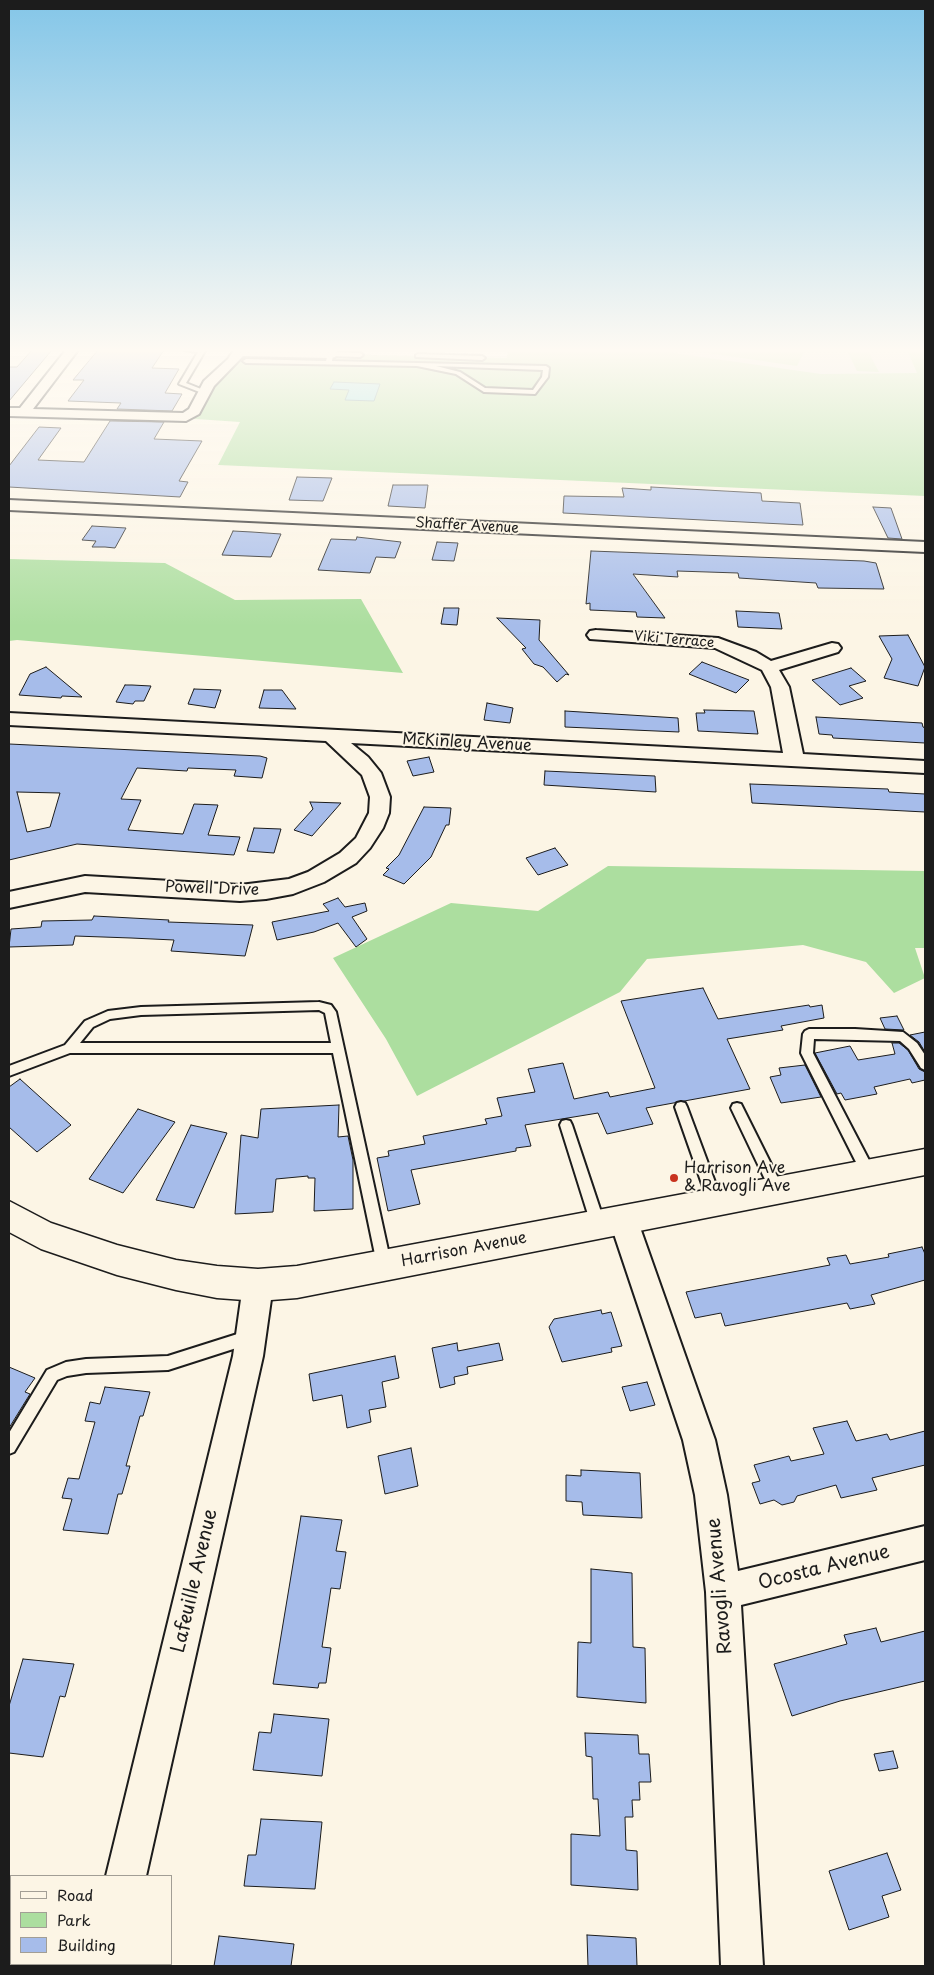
<!DOCTYPE html>
<html>
<head>
<meta charset="utf-8">
<style>
	body { margin:0 }
	#map { position:relative; width:934px; height:1975px; overflow:hidden; background:#fcf5e5; font-family:"Playpen Sans",sans-serif }
	canvas { display:block }
	.frame { position:absolute; inset:0; border:10px solid #1c1c1c; pointer-events:none }
	.legend { position:absolute; left:10px; top:1875px; width:162px; height:90px; box-sizing:border-box; background:#fcf5e5; border:1px solid #a29e95; margin:0; padding:6px 9px; list-style:none; font-size:15px; color:#1c1c1c }
	.legend li { display:flex; align-items:center; gap:10px; height:25px }
	.legend b { width:25px; border:1px solid #a29e95 }
</style>
</head>
<body>
<div id="map">
<canvas width="934" height="1975"></canvas>
<div class="frame"></div>
<ul class="legend">
<li><b style="height:6px;background:#fcf5e5"></b>Road</li>
<li><b style="height:14px;background:#acde9f"></b>Park</li>
<li><b style="height:14px;background:#a6bcea"></b>Building</li>
</ul>
</div>
<script>
const ctx = document.querySelector('canvas').getContext('2d');
ctx.lineJoin = 'round';
function fillPath(path, color) { ctx.fillStyle = color; ctx.fill(path, 'evenodd'); }
const shape = rows => new Path2D(rows.map(r => 'M' + r).join(''));
function strokePath(path, color, width, dash) { ctx.strokeStyle = color; ctx.lineWidth = width; ctx.lineCap = dash ? 'butt' : 'round'; ctx.setLineDash(dash || []); ctx.stroke(path); }
function write(font, color, halo, rows, align = 'center') {
  ctx.font = font + ' "Playpen Sans",sans-serif'; ctx.lineWidth = 4; ctx.setLineDash([]); ctx.textBaseline = 'middle'; ctx.strokeStyle = halo; ctx.fillStyle = color; for (const [text, x, y, turn = 0] of rows) {
    ctx.save(); ctx.translate(x, y); ctx.rotate((+turn || 0) * Math.PI / 180); ctx.textAlign = isNaN(turn) ? turn : align; if (halo) ctx.strokeText(text, 0, 0); ctx.fillText(text, 0, 0); ctx.restore();
  }
}
const built = shape([
	[571,350,925,350,925,415]
]);
const green = shape([
	[508,350,653,350,821,374,917,373,907,350,925,350,925,496,218,465,240,422,181,418,238,352,507,358],
	[687,350,805,350,797,366],
	[847,351,868,351,879,372,857,371],
	[9,559,165,563,235,600,361,599,403,673,17,640,9,641],
	[608,866,925,871,925,948,915,948,925,978,894,993,866,962,803,945,647,959,620,992,417,1096,386,1039,333,958,451,903,538,911]
]);
const water = shape([
	[334,382,380,384,374,401,345,400,349,390,330,389,334,382]
]);
const building = shape([
	[32,350,52,350,9,401,9,367,17,367,32,350],
	[98,350,164,350,152,368,179,369,165,393,182,394,172,411,117,409,121,403,68,401,84,380,73,380,98,350],
	[110,421,164,422,154,439,202,441,179,481,188,482,180,497,9,487,9,466,39,427,61,428,38,460,84,462,110,421],
	[297,477,332,478,323,501,289,500,297,477],
	[393,485,428,485,425,508,388,506,393,485],
	[651,487,761,493,762,501,800,503,803,525,563,513,564,496,624,497,622,488,651,490,651,487],
	[873,507,891,508,902,539,888,538,873,507],
	[92,526,126,528,115,548,105,547,92,547,96,541,82,540,92,526],
	[233,531,252,532,281,534,271,557,222,555,233,531],
	[357,537,401,542,395,558,376,557,370,573,318,570,331,539,356,540,357,537],
	[437,542,458,543,454,561,432,560,437,542],
	[591,551,864,561,876,563,884,589,818,588,816,583,739,578,738,573,677,571,678,577,633,574,665,618,637,617,636,612,590,610,590,603,586,604,591,551],
	[444,608,459,608,457,625,441,624,444,608],
	[736,611,779,613,782,629,738,627,736,611],
	[497,618,540,620,539,640,569,675,566,674,557,682,543,667,534,664,522,649,526,648,497,618],
	[908,635,925,667,918,686,884,678,892,659,879,636,908,635],
	[702,662,749,680,736,693,689,674,702,662],
	[46,667,82,697,62,696,61,698,19,695,30,674,46,667],
	[851,668,866,681,849,686,863,698,840,705,812,680,851,668],
	[125,685,132,685,151,686,144,701,135,701,133,704,116,702,125,685],
	[194,689,221,690,215,708,188,704,194,689],
	[264,690,282,690,296,709,259,708,264,690],
	[487,703,513,708,510,723,484,720,487,703],
	[704,710,754,711,758,734,698,731,696,713,705,713,704,710],
	[565,711,678,718,679,732,565,727,565,711],
	[816,717,922,723,923,727,925,728,925,743,833,738,832,735,819,734,816,717],
	[9,744,260,756,267,758,262,778,234,776,236,770,188,768,187,771,137,768,121,799,141,800,128,830,183,834,194,804,218,805,208,835,240,837,234,855,77,844,9,860,9,744],
	[17,792,60,793,50,827,27,832,17,792],
	[429,757,434,772,413,776,407,761,429,757],
	[545,771,655,776,656,792,544,785,545,771],
	[750,784,888,789,889,792,925,794,925,812,752,803,750,784],
	[310,802,341,803,312,836,294,830,313,809,310,802],
	[424,807,451,808,449,825,446,825,431,857,404,884,383,875,389,869,386,868,399,855,424,807],
	[254,828,281,829,274,853,247,851,254,828],
	[555,848,568,865,538,875,526,858,555,848],
	[338,898,345,907,365,903,367,911,352,917,367,939,356,947,338,923,314,932,277,940,272,922,329,911,323,904,338,898],
	[94,916,169,920,168,922,253,925,245,956,171,951,174,940,131,938,75,936,73,945,9,947,11,929,41,927,42,921,92,920,94,916],
	[703,988,718,1019,809,1005,810,1007,822,1005,824,1018,781,1026,783,1030,727,1039,750,1089,646,1108,653,1124,607,1134,598,1113,525,1125,531,1146,516,1148,516,1151,411,1170,420,1204,388,1211,377,1158,389,1156,388,1151,425,1144,423,1136,487,1124,485,1119,502,1116,497,1098,535,1092,528,1069,563,1063,574,1099,608,1092,610,1097,655,1088,621,1001,703,988],
	[897,1016,904,1030,885,1029,880,1018,897,1016],
	[925,1032,925,1052,919,1042,910,1035,925,1032],
	[892,1043,899,1043,908,1050,919,1069,925,1072,925,1080,912,1083,910,1079,874,1087,877,1094,845,1100,841,1093,837,1094,815,1053,850,1046,858,1060,895,1054,892,1043],
	[805,1065,821,1097,781,1103,770,1077,781,1075,779,1068,805,1065],
	[20,1079,71,1125,37,1152,9,1127,9,1087,20,1079],
	[339,1105,338,1137,348,1136,353,1160,353,1209,314,1211,315,1178,308,1178,308,1176,276,1179,273,1212,235,1214,241,1135,258,1138,261,1109,339,1105],
	[138,1109,175,1122,123,1193,89,1179,138,1109],
	[191,1125,227,1133,194,1208,156,1200,191,1125],
	[922,1247,925,1254,925,1280,871,1295,875,1304,850,1309,847,1303,725,1326,721,1313,695,1318,686,1292,830,1265,827,1258,846,1255,850,1264,889,1257,888,1254,922,1247],
	[601,1310,602,1314,611,1312,622,1346,611,1348,612,1352,562,1362,549,1327,554,1319,601,1310],
	[457,1343,458,1351,499,1343,503,1360,467,1367,468,1374,454,1377,455,1384,440,1388,432,1348,457,1343],
	[395,1356,399,1378,382,1382,386,1407,369,1410,371,1422,347,1428,342,1395,313,1401,309,1374,395,1356],
	[9,1367,35,1378,25,1392,30,1394,9,1428,9,1367],
	[647,1382,655,1405,630,1411,622,1387,647,1382],
	[105,1387,150,1392,143,1416,140,1416,126,1466,130,1466,122,1494,118,1494,108,1534,63,1530,72,1499,62,1498,68,1478,79,1479,95,1422,85,1421,90,1402,100,1404,105,1387],
	[847,1421,856,1441,887,1434,890,1440,925,1431,925,1465,872,1478,877,1490,841,1498,836,1485,797,1496,794,1502,782,1505,774,1500,760,1504,752,1483,760,1481,754,1465,789,1456,791,1461,824,1454,813,1428,847,1421],
	[411,1448,418,1486,385,1494,378,1456,411,1448],
	[581,1470,640,1473,642,1518,583,1515,582,1502,566,1501,566,1475,581,1476,581,1470],
	[301,1516,342,1520,336,1551,346,1552,340,1589,331,1588,322,1647,331,1648,326,1683,319,1683,318,1688,273,1684,301,1516],
	[591,1569,632,1573,633,1647,645,1648,646,1703,577,1697,578,1642,591,1643,591,1569],
	[876,1628,881,1642,925,1631,925,1681,840,1701,792,1716,774,1664,847,1644,844,1635,876,1628],
	[23,1659,74,1664,65,1697,60,1696,43,1757,9,1753,9,1706,23,1659],
	[274,1714,329,1719,322,1776,253,1770,259,1732,271,1733,274,1714],
	[585,1733,638,1735,639,1754,649,1754,651,1782,639,1782,640,1800,632,1800,633,1817,625,1817,626,1850,637,1851,638,1890,571,1885,571,1834,600,1836,598,1799,593,1799,592,1757,586,1756,585,1733],
	[893,1751,898,1768,879,1771,874,1754,893,1751],
	[261,1819,322,1822,315,1889,244,1886,248,1855,256,1855,261,1819],
	[887,1853,901,1890,882,1896,889,1917,849,1930,829,1871,887,1853],
	[587,1935,636,1938,637,1966,588,1966,587,1935],
	[219,1936,294,1944,291,1966,214,1966,219,1936]
]);
const lane = shape([
	[184,350,205,351,186,383,206,391,206,393,202,393,179,384,198,352,184,350],
	[331,352,360,353,363,355,360,357,333,356,332,361,546,366,549,368,548,377,535,394,484,392,456,374,417,366,246,363,243,361,246,359,326,361,328,354,331,352],
	[436,366,543,370,542,377,533,390,485,388,460,372,436,366],
	[418,354,482,356,485,358,482,360,416,357,416,355,418,354],
	[319,1002,331,1005,336,1012,391,1264,389,1268,384,1270,379,1268,377,1264,333,1053,70,1053,9,1076,9,1066,65,1045,85,1021,108,1011,141,1007,319,1002],
	[319,1010,325,1013,331,1043,80,1043,93,1027,110,1019,141,1015,319,1010],
	[809,1029,855,1029,903,1032,917,1043,925,1055,925,1070,921,1068,909,1049,900,1041,814,1039,813,1053,873,1168,874,1172,873,1176,868,1178,863,1176,801,1053,803,1034,805,1031,809,1029],
	[681,1102,685,1103,687,1107,722,1201,720,1205,715,1207,710,1205,708,1201,675,1107,677,1103,681,1102],
	[737,1103,741,1104,782,1186,783,1190,782,1194,777,1196,772,1194,731,1108,733,1104,737,1103],
	[566,1120,570,1121,572,1125,605,1224,603,1228,598,1230,593,1228,591,1224,560,1125,562,1121,566,1120],
	[250,1330,255,1332,257,1337,255,1342,168,1370,86,1373,67,1376,57,1380,14,1452,9,1454,9,1433,47,1370,66,1362,86,1359,168,1356,250,1330]
]);
const street = shape([
	[66,350,78,350,33,409,183,413,189,409,204,381,228,359,234,350,338,350,335,357,331,358,243,356,214,386,199,414,186,421,9,416,9,408,20,408,66,350],
	[9,500,925,542,925,552,9,510,9,500],
	[596,630,718,638,756,652,771,661,832,643,838,644,841,648,838,652,779,670,789,687,803,754,925,761,925,773,351,743,368,757,381,773,390,797,389,813,383,828,370,848,356,863,324,882,293,894,266,899,240,901,85,892,9,908,9,892,85,876,240,885,289,879,308,872,340,853,356,838,369,813,370,797,362,775,326,741,9,725,9,713,783,753,771,687,762,670,715,648,590,639,587,635,590,631,596,630],
	[623,1207,633,1210,637,1219,715,1440,727,1495,738,1571,925,1526,925,1560,741,1605,763,1966,721,1966,706,1592,695,1495,683,1440,609,1219,613,1210,623,1207],
	[258,1272,268,1275,273,1285,263,1356,146,1876,106,1876,233,1356,243,1285,248,1275,258,1272],
	[84,1964,126,1964,125,1966,83,1966,84,1964]
]);
const secondary = shape([
	[925,1149,925,1175,297,1298,258,1301,217,1298,176,1290,117,1275,41,1249,9,1232,9,1201,51,1223,117,1245,176,1260,217,1266,258,1269,297,1266,925,1149]
]);
const markers = [
	[674,1178,5,"#c8321e"]
];
const farStreetnames = [
	["Shaffer Avenue",467,526,3],
	["Viki Terrace",674,640,5]
];
const streetNames = [
	["McKinley Avenue",467,743,3],
	["Powell Drive",212,889,2],
	["Harrison Avenue",464,1250,-11]
];
const poiNames = [
	["Harrison Ave",684,1169],
	["& Ravogli Ave",684,1187]
];
const nearStreetnames = [
	["Ocosta Avenue",824,1568,-14],
	["Lafeuille Avenue",195,1581,-77],
	["Ravogli Avenue",720,1586,-95]
];
fillPath(built, '#e2e4e6');
fillPath(green, '#acde9f');
fillPath(water, '#8fe0e7');
strokePath(water, '#619296', 1);
fillPath(building, '#a6bcea');
strokePath(building, '#1c1c1c', 1);
strokePath(lane, '#1c1c1c', 4);
strokePath(street, '#1c1c1c', 4);
strokePath(secondary, '#1c1c1c', 3);
fillPath(lane, '#fcf5e5');
fillPath(street, '#fcf5e5');
fillPath(secondary, '#fcf5e5');
const sky = ctx.createLinearGradient(0, 0, 0, 626);
sky.addColorStop(0, '#84c6e8');
sky.addColorStop(0.56, '#fefaf3');
sky.addColorStop(1, '#fefaf300');
ctx.fillStyle = sky;
ctx.fillRect(0, 0, 934, 626);
for (const [x, y, r, color] of markers) { const dot = new Path2D(); dot.arc(x, y, r, 0, 2 * Math.PI); ctx.fillStyle = color; ctx.fill(dot); strokePath(dot, '#fcf5e5', 2); }
write('14px', '#1c1c1c', '#fcf5e5', farStreetnames);
write('16px', '#1c1c1c', '#fcf5e5', streetNames);
write('16px', '#1c1c1c', '#fcf5e5', poiNames, 'left');
write('19px', '#1c1c1c', '#fcf5e5', nearStreetnames);
</script>
</body>
</html>
